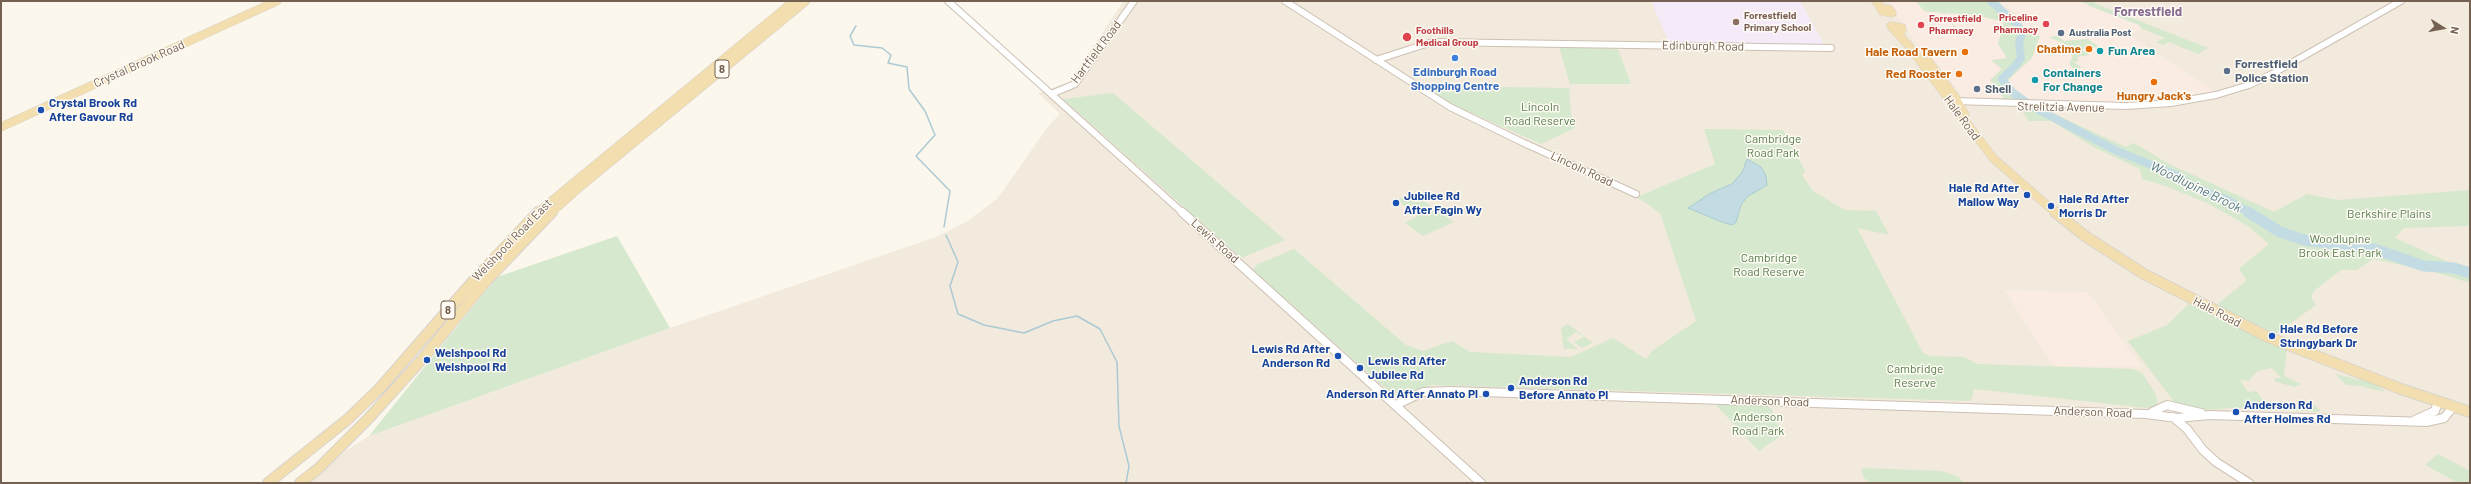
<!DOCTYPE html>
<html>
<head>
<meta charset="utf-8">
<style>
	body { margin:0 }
	#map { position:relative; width:2471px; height:484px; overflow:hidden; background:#fbf7ed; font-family:Barlow,sans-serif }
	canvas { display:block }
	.frame { position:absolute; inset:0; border:2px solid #756152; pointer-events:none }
	.north { position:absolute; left:2423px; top:8px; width:40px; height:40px; -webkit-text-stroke:3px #fefbf4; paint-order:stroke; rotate:101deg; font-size:11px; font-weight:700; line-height:16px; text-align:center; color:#756152 }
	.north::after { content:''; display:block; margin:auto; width:14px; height:18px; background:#756152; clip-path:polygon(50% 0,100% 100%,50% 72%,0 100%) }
</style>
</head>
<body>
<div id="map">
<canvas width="2471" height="484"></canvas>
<div class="frame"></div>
<div class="north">N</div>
</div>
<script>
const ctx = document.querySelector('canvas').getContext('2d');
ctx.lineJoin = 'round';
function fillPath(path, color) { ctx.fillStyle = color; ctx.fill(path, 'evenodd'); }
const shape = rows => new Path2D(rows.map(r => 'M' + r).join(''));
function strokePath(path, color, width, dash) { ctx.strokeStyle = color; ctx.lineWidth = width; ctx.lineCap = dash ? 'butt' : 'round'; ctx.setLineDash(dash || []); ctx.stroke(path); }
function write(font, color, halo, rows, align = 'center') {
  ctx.font = font + ' Barlow,sans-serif'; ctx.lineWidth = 3; ctx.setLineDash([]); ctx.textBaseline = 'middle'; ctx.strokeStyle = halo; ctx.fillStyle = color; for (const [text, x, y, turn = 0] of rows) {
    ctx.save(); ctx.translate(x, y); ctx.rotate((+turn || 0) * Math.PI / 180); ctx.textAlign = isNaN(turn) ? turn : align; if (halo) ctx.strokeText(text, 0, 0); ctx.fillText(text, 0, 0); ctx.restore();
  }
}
const residential = shape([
	[1125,1,2470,1,2470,483,300,483,319,468,369,436,670,328,936,237,966,222,997,199,1050,124,1060,114,1038,93,1069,82,1121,5]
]);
const commercial = shape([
	[1886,1,1924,1,1966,13,2018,22,2023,19,1999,1,2078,1,2146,26,2130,35,2216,93,2129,104,1969,99,1961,95,1940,66,1920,48,1897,16,1898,13],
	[2004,290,2088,292,2142,367,2053,366]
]);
const education = shape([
	[1651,1,1800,1,1825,46,1670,45]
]);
const green = shape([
	[1916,1,1997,1,2023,28,2040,36,2032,58,2006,82,2030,103,2126,147,2134,143,2167,163,2274,212,2307,194,2338,200,2470,190,2470,226,2404,228,2395,238,2470,272,2470,283,2438,273,2373,259,2357,270,2341,270,2315,290,2311,297,2316,305,2274,335,2215,306,2245,282,2246,279,2239,269,2269,244,2248,226,2207,203,2163,185,2142,179,2140,169,2093,147,2052,121,2029,121,2018,106,2007,102,1990,80,2002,69,1991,60,2007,58,1998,44,2004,22,1976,15,1944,13,1956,28,1953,29,1935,29,1955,28,1943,13,1924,11],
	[2077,1,2089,1,2208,48,2198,54,2169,42,2163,45,2156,42,2165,38,2141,28,2139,25,2087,5,2089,4],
	[2057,36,2064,41,2088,39,2099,47,2081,49,2090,55,2077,57,2079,61,2074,62,2082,68,2074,69,2069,64,2072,58,2071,47,2049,37],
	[1559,47,1618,49,1631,84,1570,84],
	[1444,86,1569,88,1571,113,1575,128,1541,144,1451,104,1433,91,1437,87],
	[1113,93,1285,240,1241,258,1063,99],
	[1704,129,1783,130,1805,171,1802,175,1813,191,1845,210,1876,211,1889,235,1857,228,1923,353,1930,356,1964,357,1977,364,2133,369,2142,373,2155,393,2158,403,2155,406,2147,408,1974,389,1971,401,1432,385,1394,396,1253,270,1258,264,1294,249,1406,345,1423,351,1452,341,1470,352,1571,357,1613,338,1646,359,1652,351,1696,321,1660,213,1637,197,1715,164],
	[1413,193,1454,222,1423,236,1405,223,1418,216,1396,200],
	[617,236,670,328,369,436,497,277],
	[2191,302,2287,348,2284,376,2301,384,2295,387,2276,382,2274,378,2281,378,2272,368,2258,371,2250,379,2251,381,2240,380,2248,392,2256,391,2267,405,2315,405,2321,412,2233,408,2204,410,2175,403,2128,341,2167,325],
	[1568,324,1590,341,1594,342,1582,348,1574,342,1584,337,1576,332,1566,339,1578,349,1564,349,1561,328],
	[2335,374,2375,383,2385,392,2360,386,2346,385],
	[1715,404,1767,406,1772,409,1782,435,1759,451],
	[2438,454,2470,471,2470,483,2458,483,2425,465],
	[1864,468,1941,471,1957,476,1965,483,1870,483,1864,478,1861,470]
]);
const water = shape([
	[1747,159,1761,167,1766,176,1767,185,1747,197,1741,205,1736,222,1732,225,1722,222,1688,208,1711,193,1732,184,1743,171,1747,159]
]);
const stream = shape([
	[856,26,850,36,854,45,882,48,891,55,888,63,907,67,909,89,925,111,935,135,916,156,950,191,944,227],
	[946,235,958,262,950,286,958,314,984,325,1024,333,1053,321,1077,316,1100,329,1117,362,1119,426,1129,466,1126,483]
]);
const riverFar1 = shape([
	[1991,1,2013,21],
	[2016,65,2021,58,2019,43,2022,33,2018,25],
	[2015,66,2002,79,2012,92,2035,108,2115,150,2178,176,2194,187,2228,200,2250,213]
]);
const river = shape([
	[2248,212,2280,232,2304,240,2374,249,2424,266,2454,268,2470,273]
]);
const minorFar1 = shape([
	[948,1,1183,213],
	[1285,1,1450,107,1528,145],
	[1376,60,1432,42,1831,48],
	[1051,94,1075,84,1134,1],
	[1953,101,2126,106,2171,103,2216,95,2249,85,2272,74,2401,1],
	[1524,143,1636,194]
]);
const minor = shape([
	[1182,212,1481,483],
	[1396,405,1423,392,1451,391,2146,414,2177,418,2210,415,2426,422,2444,418,2453,407],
	[2152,412,2167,405,2201,413],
	[2173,417,2187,429,2203,450,2216,462,2249,483],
	[2415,420,2435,411,2438,402]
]);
const majorFar1 = shape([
	[1876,1,1882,10],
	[1884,9,1889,9,1892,13,1882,11,1884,9],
	[1896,30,1902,30,1902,28,1891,26,1909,46,1993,158,2056,213],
	[1928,61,1955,97,1965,115],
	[1,127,277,1],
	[537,213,794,1],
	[551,213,580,187,806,1]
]);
const major = shape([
	[2055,212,2085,236,2144,274,2268,337,2401,389,2470,412],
	[268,483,348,419,381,387,474,280,538,212],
	[300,483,319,468,368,419,424,357,486,281,552,212]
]);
const markers = [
	[1736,22,4,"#8d6e63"],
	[2046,24,4,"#e0444e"],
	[1921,25,4,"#e0444e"],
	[2061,33,4,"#5c6f8a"],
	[1407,37,5,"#e0444e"],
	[2089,49,4,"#e8710a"],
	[2100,51,4,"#0f9aa8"],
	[1965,52,4,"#e8710a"],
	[1455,58,4,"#3f7fe0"],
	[2227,71,4,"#5c6f8a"],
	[1959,74,4,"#e8710a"],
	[2035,80,4,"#0f9aa8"],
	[2154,82,4,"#e8710a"],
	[1977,89,4,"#5c6f8a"],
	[41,110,4,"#1a4fb4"],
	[2027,195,4,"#1a4fb4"],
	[1396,203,4,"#1a4fb4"],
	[2051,206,4,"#1a4fb4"],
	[2272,336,4,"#1a4fb4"],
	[1338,356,4,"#1a4fb4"],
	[427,360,4,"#1a4fb4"],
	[1360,368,4,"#1a4fb4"],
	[1511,388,4,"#1a4fb4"],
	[1486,394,4,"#1a4fb4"],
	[2236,412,4,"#1a4fb4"]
];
const farEducationnames = [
	["Forrestfield",1744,16],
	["Primary School",1744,28]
];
const farHealthnames = [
	["Priceline",2038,18,"right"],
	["Pharmacy",2038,30,"right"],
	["Forrestfield",1929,19],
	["Pharmacy",1929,31],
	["Foothills",1416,31],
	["Medical Group",1416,43]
];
const farServicenames = [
	["Australia Post",2069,33]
];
const shields = [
	[722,69,14],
	[448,310,14]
];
const shieldNames = [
	["8",722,69],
	["8",448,310]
];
const streetNames = [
	["Edinburgh Road",1703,46,1],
	["Hartfield Road",1096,52,-53],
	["Crystal Brook Road",139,64,-24],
	["Strelitzia Avenue",2061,107,1],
	["Hale Road",1962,118,54],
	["Lincoln Road",1582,169,25],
	["Welshpool Road East",512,240,-46],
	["Lewis Road",1215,241,42],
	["Hale Road",2217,312,27],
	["Anderson Road",1770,401,2],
	["Anderson Road",2093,412,2]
];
const foodNames = [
	["Chatime",2081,49],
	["Hale Road Tavern",1957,52],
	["Red Rooster",1951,74],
	["Hungry Jack's",2154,96,"center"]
];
const cultureNames = [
	["Fun Area",2108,51],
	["Containers",2043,73],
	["For Change",2043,87]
];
const serviceNames = [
	["Forrestfield",2235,64],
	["Police Station",2235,78],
	["Shell",1985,89]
];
const shopNames = [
	["Edinburgh Road",1455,72],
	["Shopping Centre",1455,86]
];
const transitNames = [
	["Crystal Brook Rd",49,103],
	["After Gavour Rd",49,117],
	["Hale Rd After",2019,188,"right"],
	["Mallow Way",2019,202,"right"],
	["Jubilee Rd",1404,196],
	["After Fagin Wy",1404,210],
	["Hale Rd After",2059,199],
	["Morris Dr",2059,213],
	["Hale Rd Before",2280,329],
	["Stringybark Dr",2280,343],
	["Lewis Rd After",1330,349,"right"],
	["Anderson Rd",1330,363,"right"],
	["Welshpool Rd",435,353],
	["Welshpool Rd",435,367],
	["Lewis Rd After",1368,361],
	["Jubilee Rd",1368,375],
	["Anderson Rd",1519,381],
	["Before Annato Pl",1519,395],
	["Anderson Rd After Annato Pl",1478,394,"right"],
	["Anderson Rd",2244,405],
	["After Holmes Rd",2244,419]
];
const parkNames = [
	["Lincoln",1540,107],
	["Road Reserve",1540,121],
	["Cambridge",1773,139],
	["Road Park",1773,153],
	["Berkshire Plains",2389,214],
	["Woodlupine",2340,239],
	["Brook East Park",2340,253],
	["Cambridge",1769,258],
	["Road Reserve",1769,272],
	["Cambridge",1915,369],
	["Reserve",1915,383],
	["Anderson",1758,417],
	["Road Park",1758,431]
];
const farDistrictnames = [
	["Forrestfield",2148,12]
];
const waterNames = [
	["Woodlupine Brook",2196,187,26]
];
fillPath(residential, '#f2eadc');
fillPath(commercial, '#faebe3');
fillPath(education, '#f4eaf8');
fillPath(green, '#d6e8cd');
fillPath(water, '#c3dce3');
strokePath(water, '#abcad4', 1);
strokePath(stream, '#abcad4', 1.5);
strokePath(riverFar1, '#c3dce3', 8);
strokePath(river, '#c3dce3', 11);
strokePath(minorFar1, '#cdc0b4', 8);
strokePath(minor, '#cdc0b4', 10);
strokePath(majorFar1, '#d8d3cf', 9);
strokePath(major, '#d8d3cf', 12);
strokePath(minorFar1, '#fff', 6);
strokePath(minor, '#fff', 8);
strokePath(majorFar1, '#f2deae', 8);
strokePath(major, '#f2deae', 10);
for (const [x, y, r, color] of markers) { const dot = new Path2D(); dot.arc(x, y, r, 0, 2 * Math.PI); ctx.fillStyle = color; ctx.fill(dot); strokePath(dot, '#fefbf4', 1.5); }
write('bold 10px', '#785e54', '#fefbf4', farEducationnames, 'left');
write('bold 10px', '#be3a42', '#fefbf4', farHealthnames, 'left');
write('bold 10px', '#4e5e75', '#fefbf4', farServicenames, 'left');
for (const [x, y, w] of shields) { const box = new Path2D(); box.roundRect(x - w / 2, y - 9, w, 18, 3); ctx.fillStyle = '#fefbf4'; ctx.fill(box); strokePath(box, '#756152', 1); }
write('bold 11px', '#756152', null, shieldNames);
write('12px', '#756152', '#fefbf4', streetNames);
write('bold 12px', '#c56008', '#fefbf4', foodNames, 'right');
write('bold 12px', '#0d838f', '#fefbf4', cultureNames, 'left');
write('bold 12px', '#4e5e75', '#fefbf4', serviceNames, 'left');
write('bold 12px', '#366cbe', '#fefbf4', shopNames);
write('bold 12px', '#164399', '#fefbf4', transitNames, 'left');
write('12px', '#587e4e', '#fefbf4', parkNames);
write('bold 13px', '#866a8f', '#fefbf4', farDistrictnames);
write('italic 13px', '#4d7885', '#fefbf4', waterNames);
</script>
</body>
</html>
